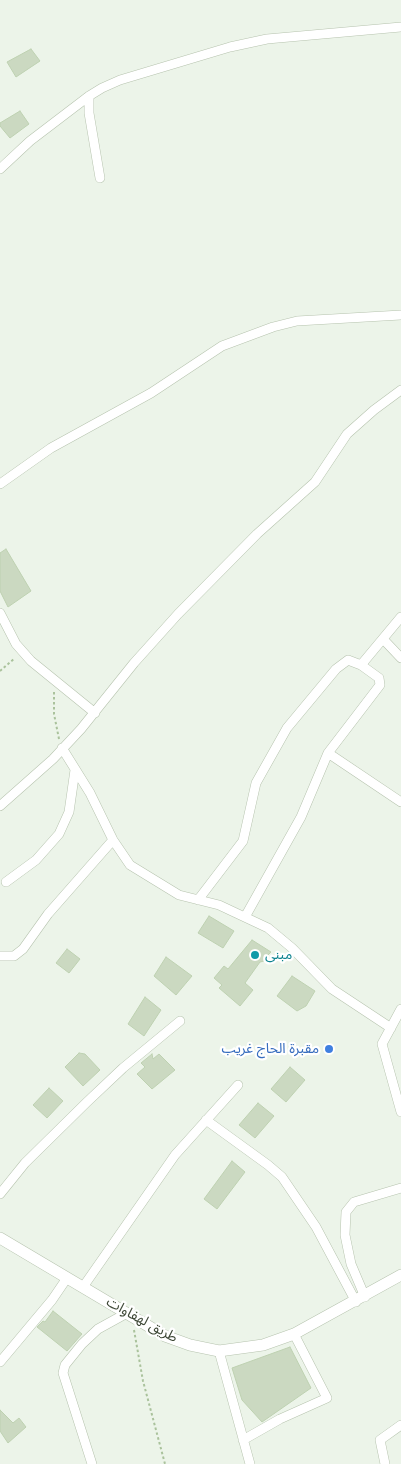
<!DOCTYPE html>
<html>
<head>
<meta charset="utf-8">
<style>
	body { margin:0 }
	canvas { display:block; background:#ecf4e9 }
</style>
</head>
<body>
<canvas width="401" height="1464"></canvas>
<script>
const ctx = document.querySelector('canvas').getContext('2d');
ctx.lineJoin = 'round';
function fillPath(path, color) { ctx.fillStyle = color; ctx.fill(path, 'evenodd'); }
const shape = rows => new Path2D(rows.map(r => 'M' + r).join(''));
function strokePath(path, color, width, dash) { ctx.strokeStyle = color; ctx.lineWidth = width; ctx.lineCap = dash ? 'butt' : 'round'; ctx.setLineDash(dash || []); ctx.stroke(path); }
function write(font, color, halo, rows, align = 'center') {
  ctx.font = font + ' "Noto Sans","Noto Sans Arabic",sans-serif'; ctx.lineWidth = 4.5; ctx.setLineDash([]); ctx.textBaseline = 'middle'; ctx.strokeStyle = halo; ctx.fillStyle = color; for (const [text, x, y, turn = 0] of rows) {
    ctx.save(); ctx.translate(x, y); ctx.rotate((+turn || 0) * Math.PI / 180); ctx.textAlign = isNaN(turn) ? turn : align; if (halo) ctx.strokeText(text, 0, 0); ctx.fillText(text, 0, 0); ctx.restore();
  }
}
const building = shape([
	[31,49,40,61,16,77,7,62,31,49],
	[20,111,29,124,10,138,0,126,0,123,20,111],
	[6,549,31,591,8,607,0,591,0,553,6,549],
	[209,916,234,931,223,948,198,933,209,916],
	[252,940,271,952,266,957,268,960,260,962,245,983,253,990,240,1006,219,988,222,985,214,978,224,966,228,969,252,940],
	[67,949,80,959,69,973,56,963,67,949],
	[166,957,192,976,176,995,154,976,166,957],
	[292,976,315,991,306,1006,297,1011,277,996,292,976],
	[145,997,161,1010,144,1036,128,1024,145,997],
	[79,1053,85,1054,100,1070,83,1086,65,1067,79,1053],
	[152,1054,153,1059,159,1054,175,1070,152,1089,137,1074,145,1067,141,1063,152,1054],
	[290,1067,305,1080,286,1102,271,1089,290,1067],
	[49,1088,63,1101,47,1118,33,1105,49,1088],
	[258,1103,274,1116,255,1138,239,1125,258,1103],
	[232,1161,245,1172,217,1209,204,1199,232,1161],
	[53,1311,82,1334,67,1351,37,1327,43,1321,45,1322,53,1311],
	[290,1347,311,1388,262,1422,242,1400,232,1368,290,1347],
	[0,1410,13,1423,19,1418,26,1427,8,1443,0,1431,0,1410]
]);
const path = shape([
	[0,671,15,658],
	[54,692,54,714,59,739],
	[134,1330,143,1381,165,1464]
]);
const minor = shape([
	[89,96,89,113,100,178],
	[0,169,30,141,89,96,102,88,120,80,230,47,267,39,401,27],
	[0,484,51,448,151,393,222,346,273,327,297,321,401,315],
	[0,613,16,644,31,661,95,713],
	[383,639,401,658],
	[62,748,90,793,113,840,130,865,179,895,219,905,268,928,292,948,332,989,391,1028],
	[328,753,401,802],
	[0,806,53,759,81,729,134,663,178,614,257,534,315,482,347,434,374,410,401,390],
	[6,882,36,860,59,834,69,812,75,770],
	[198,900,243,841,256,783,287,728,336,669,348,660,361,665,401,617],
	[245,917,301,817,328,753,380,685,379,678,361,665],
	[0,956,14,956,23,949,48,914,113,840],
	[401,1009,382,1044,401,1112],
	[206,1120,268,1165,282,1177,316,1227,356,1302],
	[0,1194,25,1163,87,1102,123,1068,180,1021],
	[83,1287,175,1155,238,1085],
	[365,1297,351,1264,345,1235,346,1212,354,1202,401,1188],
	[219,1351,250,1464],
	[0,1362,52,1300,67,1278],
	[243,1440,280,1419,327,1398,294,1334],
	[92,1464,63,1373,65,1365,82,1344,98,1329,127,1313],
	[385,1464,380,1440,401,1425]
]);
const tertiary = shape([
	[0,1238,165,1336,190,1345,219,1351,263,1345,294,1334,401,1275]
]);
const markers = [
	[255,955,5,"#0f9aa8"],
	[329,1049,5,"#3f7fe0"]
];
const cultureNames = [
	["مبنى",265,955]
];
const shopNames = [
	["مقبرة الحاج غريب",319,1049]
];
const streetNames = [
	["طريق لهفاوات",142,1320,29]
];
fillPath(building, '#cbd9c1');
strokePath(building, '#bed1b1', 1);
strokePath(minor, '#b6c3ae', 10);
strokePath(tertiary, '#b6c3ae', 12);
strokePath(path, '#aac29c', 2, [2.5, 2.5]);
strokePath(minor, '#fff', 9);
strokePath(tertiary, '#fff', 11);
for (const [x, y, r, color] of markers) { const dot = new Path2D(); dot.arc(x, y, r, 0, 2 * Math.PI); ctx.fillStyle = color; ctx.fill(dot); strokePath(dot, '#fff', 2); }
write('14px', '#0d838f', '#fff', cultureNames, 'left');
write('14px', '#366cbe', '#fff', shopNames, 'right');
write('14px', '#3e4837', '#fff', streetNames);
</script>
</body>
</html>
